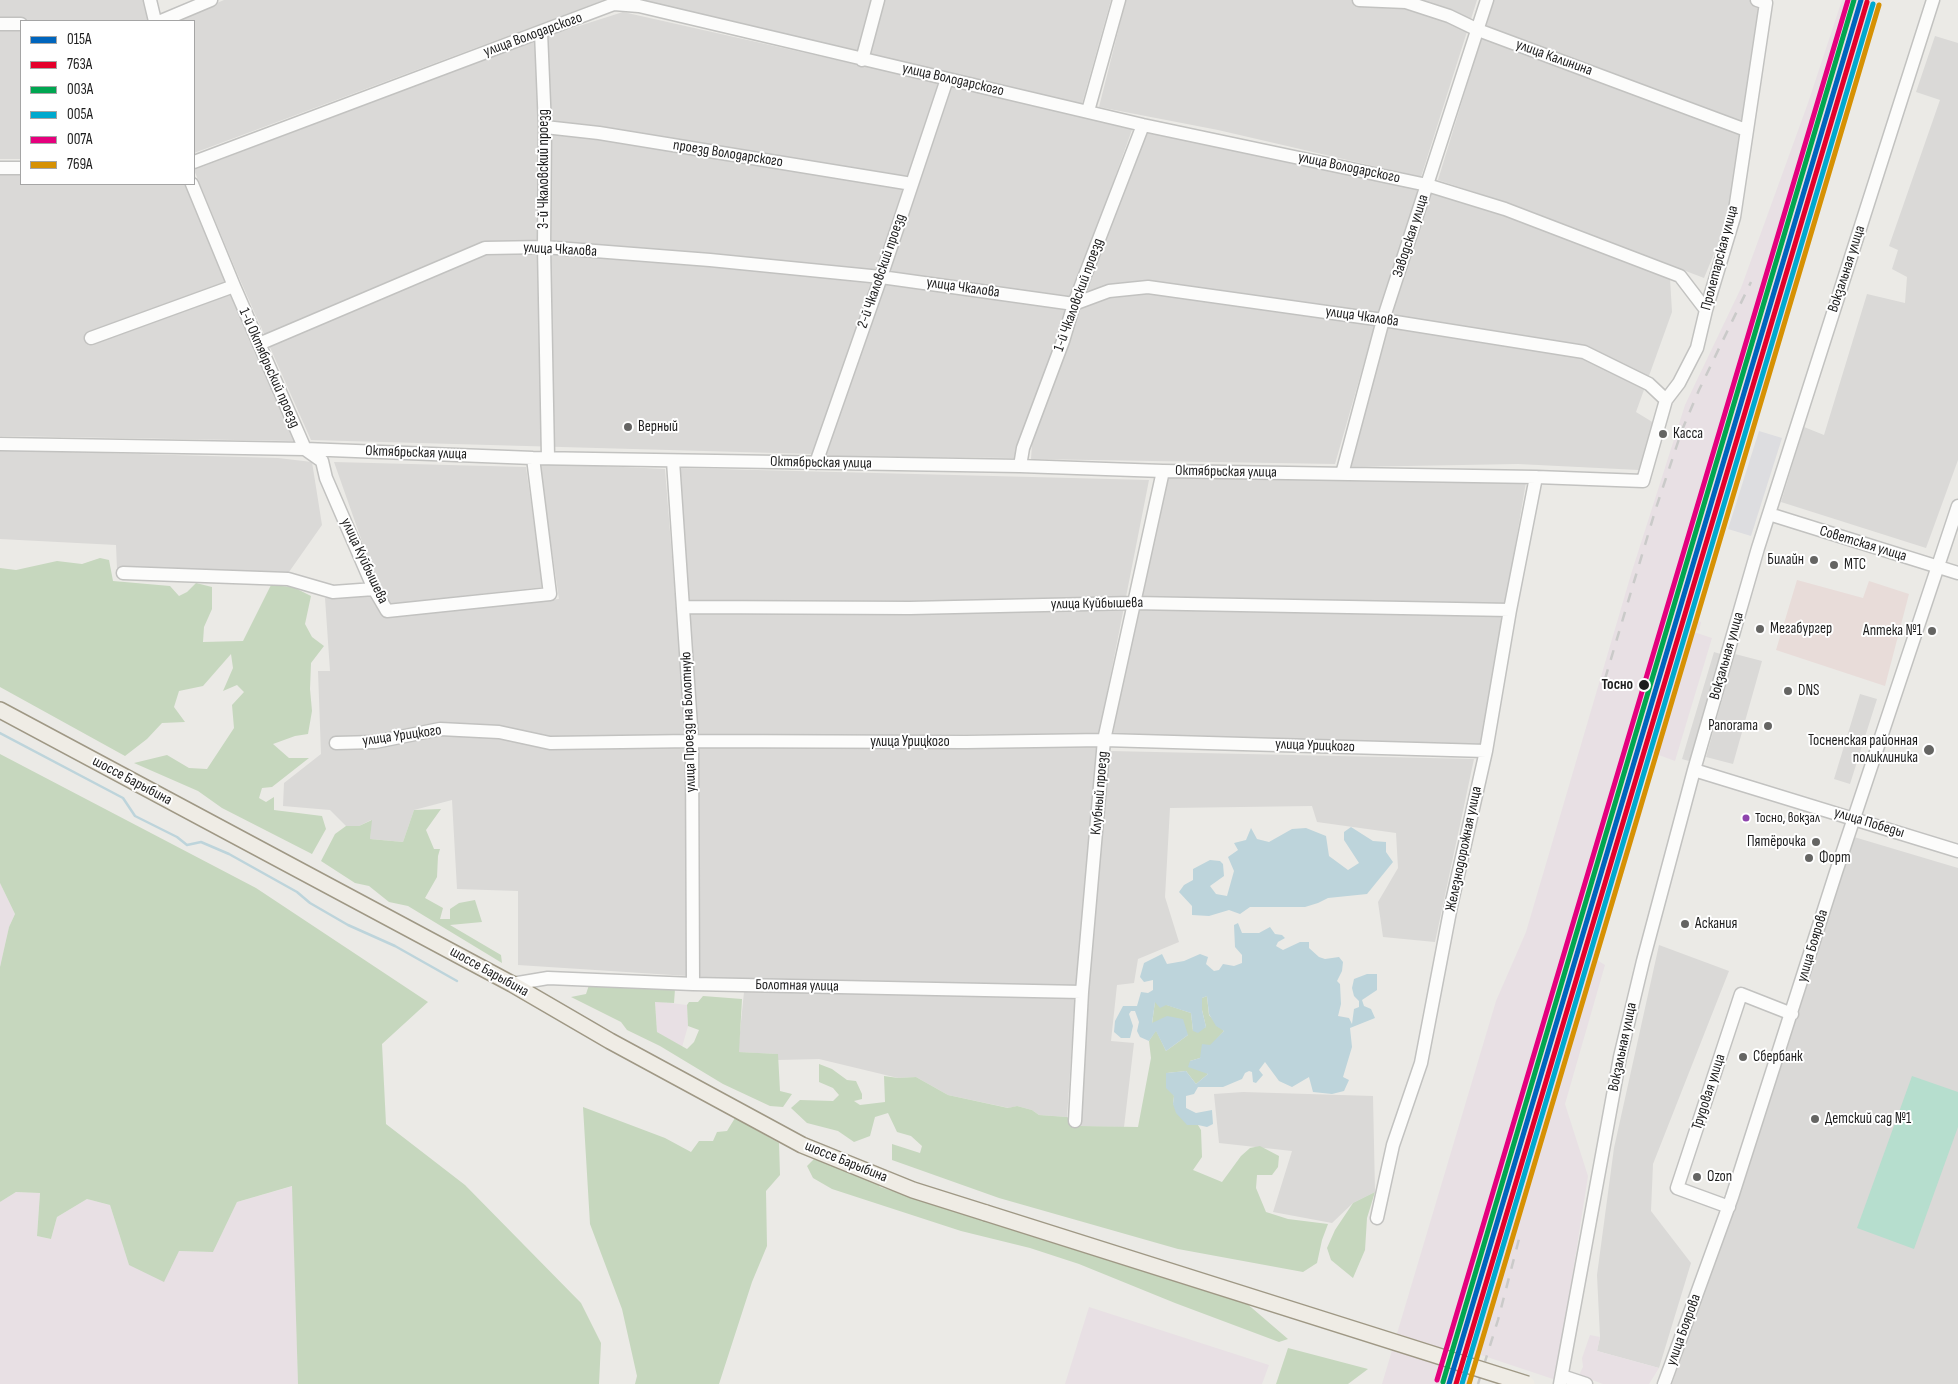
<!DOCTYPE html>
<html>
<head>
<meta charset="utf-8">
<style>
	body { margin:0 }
	#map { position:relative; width:1958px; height:1384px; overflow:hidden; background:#ebeae6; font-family:"Sofia Sans Condensed",sans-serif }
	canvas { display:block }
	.legend { position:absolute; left:20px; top:20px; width:175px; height:165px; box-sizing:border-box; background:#fff; border:1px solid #a5a5a5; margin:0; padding:6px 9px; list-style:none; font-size:15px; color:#1d1d1d }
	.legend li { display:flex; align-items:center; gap:10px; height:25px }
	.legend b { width:25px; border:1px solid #a5a5a5 }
</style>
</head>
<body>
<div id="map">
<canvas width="1958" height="1384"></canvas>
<ul class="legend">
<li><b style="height:6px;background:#0065bd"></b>015А</li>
<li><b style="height:6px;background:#e4002b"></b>763А</li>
<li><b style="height:6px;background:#00a651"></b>003А</li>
<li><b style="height:6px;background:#00a9ce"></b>005А</li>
<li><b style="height:6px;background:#e5007d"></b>007А</li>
<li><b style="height:6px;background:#d69104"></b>769А</li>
</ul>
</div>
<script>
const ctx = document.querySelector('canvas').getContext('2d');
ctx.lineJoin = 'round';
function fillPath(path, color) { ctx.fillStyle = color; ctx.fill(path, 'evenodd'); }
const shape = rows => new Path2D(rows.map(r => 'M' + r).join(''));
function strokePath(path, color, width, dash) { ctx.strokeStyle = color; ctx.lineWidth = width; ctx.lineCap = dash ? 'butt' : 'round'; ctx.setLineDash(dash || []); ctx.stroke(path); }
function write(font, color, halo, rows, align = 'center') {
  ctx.font = font + ' "Sofia Sans Condensed",sans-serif'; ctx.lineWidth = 4; ctx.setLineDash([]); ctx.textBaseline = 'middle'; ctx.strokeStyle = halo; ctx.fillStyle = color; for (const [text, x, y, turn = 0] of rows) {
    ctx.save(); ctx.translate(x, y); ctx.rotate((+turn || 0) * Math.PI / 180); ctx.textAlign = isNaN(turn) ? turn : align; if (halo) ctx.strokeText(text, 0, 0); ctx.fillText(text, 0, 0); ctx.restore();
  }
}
const residential = shape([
	[0,0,145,0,149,21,21,21,21,159,0,159],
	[224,0,604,0,194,153,194,21,174,21],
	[644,0,1111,0,1082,104,644,2],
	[1126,0,1477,0,1421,177,1218,130,1099,107],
	[1493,0,1761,0,1726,225,1704,278,1511,204,1438,180],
	[623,12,939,83,874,284,812,454,311,440,237,273,194,170,535,40],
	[1935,36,1958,43,1958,460,1926,548,1781,502,1804,427,1824,435,1867,294,1905,303,1907,277,1892,269,1898,250,1889,246,1940,100,1916,92],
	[951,85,1133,127,1014,458,825,456],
	[1146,130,1419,189,1374,328,1335,464,1031,459,1032,444,1086,291],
	[0,173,21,173,21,184,187,184,294,441,0,436],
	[1431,191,1519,221,1670,278,1672,312,1636,412,1654,423,1639,470,1518,464,1350,467,1387,327],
	[0,450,278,458,312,462,322,525,289,572,117,569,116,545,0,539],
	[334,462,526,467,543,587,390,604,377,584],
	[539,463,665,469,687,746,688,976,518,965,518,891,457,889,452,800,414,810,403,842,370,839,371,820,359,826,346,826,330,810,283,806,284,783,321,754,318,671,330,671,325,598,368,594,383,617,559,599],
	[680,468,1149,480,1099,734,697,735],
	[1167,478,1526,482,1482,744,1112,734],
	[1714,652,1724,655,1692,762,1682,759],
	[1735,654,1762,661,1733,764,1706,757],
	[1860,694,1877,699,1850,784,1834,779],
	[1098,745,1077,986,697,979,697,747],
	[1110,751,1474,759,1435,942,1383,937,1378,902,1398,868,1396,833,1317,822,1312,806,1170,808,1165,897,1179,942,1138,959,1134,983,1117,985,1111,1041,1134,1043,1124,1127,1080,1126,1087,1009],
	[1854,837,1958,868,1958,1384,1672,1384,1733,1207],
	[1659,945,1729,971,1653,1164,1651,1211,1691,1263,1659,1368,1597,1351,1600,1337,1597,1275,1614,1148],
	[744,992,1075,998,1067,1117,1039,1115,1032,1110,1017,1106,1009,1108,948,1095,916,1077,898,1078,819,1059,778,1060,777,1054,738,1052],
	[1243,1092,1373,1096,1375,1192,1353,1203,1332,1223,1273,1212,1292,1151,1219,1143,1214,1094]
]);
const commercial = shape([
	[1797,580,1863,598,1869,581,1909,594,1885,686,1776,650]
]);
const industrial = shape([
	[1842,0,1874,0,1791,305,1757,420,1751,418,1738,465,1689,618,1701,622,1699,631,1695,629,1694,632,1712,638,1675,761,1648,751,1635,796,1643,797,1640,805,1644,806,1597,960,1605,965,1565,1104,1588,1176,1556,1380,1481,1355,1472,1384,1382,1384,1496,1001,1526,932,1632,571,1685,405,1741,288,1808,103],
	[0,883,15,914,9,927,0,967],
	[655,1001,687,1005,688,1026,682,1047,657,1032],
	[293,1186,298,1384,0,1384,0,1202,16,1192,40,1193,37,1236,51,1239,57,1217,87,1199,110,1205,129,1265,179,1251,213,1252,237,1202],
	[1089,1307,1269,1365,1262,1384,1065,1384],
	[1590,1335,1600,1337,1597,1351,1659,1368,1649,1384,1603,1384,1579,1375,1583,1367,1582,1358]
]);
const forest = shape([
	[100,558,109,560,113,581,170,586,179,596,187,592,196,583,212,587,212,609,204,627,203,642,243,641,271,585,293,587,311,596,305,624,312,637,324,646,311,663,310,689,312,711,308,734,295,736,273,744,289,758,309,758,272,787,262,788,259,798,266,802,274,797,274,810,322,816,326,829,312,854,222,808,198,791,134,763,167,755,189,768,207,769,234,728,232,705,244,692,237,685,223,691,233,668,231,654,203,686,179,691,174,707,185,722,162,723,147,739,125,756,0,687,0,568,16,570,57,561,82,564],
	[0,754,256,888,428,1002,382,1044,386,1124,465,1185,581,1303,601,1343,599,1384,298,1384,292,1186,237,1202,213,1252,179,1251,164,1282,129,1265,110,1205,87,1199,57,1217,51,1239,37,1236,40,1193,16,1192,0,1202,0,967,9,927,15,914,0,883],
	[441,809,426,830,434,849,440,849,438,856,437,877,425,898,443,908,440,919,450,919,450,909,459,903,475,900,482,922,450,925,501,955,502,963,408,906,389,902,369,886,355,883,321,861,335,834,346,826,359,826,372,820,370,839,403,842,414,810],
	[589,985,675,989,674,1003,655,1002,657,1032,687,1049,694,1042,699,1030,688,1026,687,1005,689,1002,698,1002,703,996,742,999,739,1052,778,1054,780,1091,792,1094,783,1107,770,1106,723,1084,660,1046,627,1030,621,1022,571,997,586,994],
	[1207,996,1209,1015,1224,1031,1200,1058,1190,1061,1208,1074,1196,1084,1186,1071,1167,1073,1174,1096,1173,1104,1198,1125,1201,1130,1202,1157,1193,1170,1222,1182,1241,1156,1250,1148,1260,1146,1279,1156,1278,1167,1272,1175,1257,1175,1256,1188,1266,1212,1288,1219,1328,1224,1322,1240,1317,1263,1303,1272,1178,1249,999,1198,892,1160,892,1144,920,1153,922,1146,911,1136,897,1132,888,1113,875,1117,870,1136,854,1142,838,1131,807,1123,791,1108,800,1100,833,1101,839,1095,833,1088,819,1082,819,1064,832,1069,847,1080,856,1081,862,1094,862,1099,854,1101,860,1105,885,1102,884,1076,898,1078,916,1077,948,1095,1008,1108,1017,1106,1032,1110,1039,1115,1067,1117,1080,1126,1138,1127,1151,1058,1149,1041,1156,1030,1166,1051,1188,1035,1152,1024,1155,1001,1191,1013,1193,1031,1206,1027,1202,1010,1202,998],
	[583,1107,665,1138,691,1152,699,1141,713,1141,717,1132,727,1131,735,1118,779,1143,780,1175,766,1191,767,1246,752,1282,719,1384,635,1384,637,1376,622,1309,590,1224],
	[814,1159,876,1181,880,1187,1245,1302,1288,1339,1279,1342,1175,1303,1079,1264,1030,1248,961,1231,832,1189,813,1178,807,1166],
	[1375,1192,1367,1218,1365,1250,1353,1278,1331,1260,1327,1248,1335,1230,1353,1203],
	[1288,1348,1368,1369,1348,1384,1276,1384]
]);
const pitch = shape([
	[1912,1076,1958,1092,1958,1127,1914,1249,1857,1228]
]);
const plaza = shape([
	[1759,431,1782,438,1751,536,1728,529]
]);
const water = shape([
	[1351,827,1373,841,1386,842,1386,852,1393,862,1367,894,1328,898,1318,903,1305,907,1250,907,1240,914,1229,910,1209,916,1192,915,1192,906,1179,892,1184,885,1193,880,1193,869,1210,860,1220,861,1223,864,1224,876,1210,886,1216,894,1227,896,1234,871,1228,857,1238,850,1234,843,1246,840,1251,828,1257,839,1269,842,1292,829,1306,828,1326,836,1329,856,1348,870,1359,863,1344,840,1344,832],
	[1238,923,1242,933,1259,933,1270,927,1275,934,1282,935,1285,938,1278,942,1276,946,1283,950,1300,942,1309,942,1309,948,1319,957,1325,959,1339,957,1343,962,1342,971,1337,981,1340,984,1341,1004,1338,1016,1349,1018,1352,1024,1354,1009,1359,1007,1359,1001,1354,996,1352,988,1354,979,1367,974,1377,974,1377,990,1362,1000,1364,1006,1371,1009,1375,1018,1350,1028,1352,1047,1343,1077,1349,1080,1344,1091,1332,1094,1313,1092,1309,1077,1292,1087,1279,1081,1265,1062,1259,1070,1263,1075,1256,1083,1253,1082,1252,1072,1249,1071,1245,1073,1242,1079,1223,1087,1198,1087,1194,1094,1186,1096,1186,1108,1196,1113,1212,1110,1213,1124,1207,1127,1198,1125,1187,1125,1176,1113,1173,1104,1174,1096,1166,1088,1166,1073,1186,1071,1196,1084,1208,1074,1188,1067,1190,1061,1200,1058,1202,1044,1210,1045,1224,1031,1216,1026,1209,1014,1207,996,1202,998,1202,1010,1206,1027,1198,1033,1193,1031,1191,1013,1166,1005,1160,1008,1155,1002,1152,1023,1167,1016,1183,1019,1188,1035,1166,1051,1156,1031,1149,1041,1140,1037,1137,1031,1139,1022,1135,1011,1131,1011,1129,1014,1133,1026,1130,1038,1121,1038,1114,1032,1115,1021,1123,1006,1137,1006,1141,992,1148,993,1153,990,1153,980,1144,982,1140,977,1144,963,1162,954,1167,964,1184,961,1200,954,1208,957,1206,964,1214,971,1219,970,1223,964,1234,966,1242,963,1242,955,1235,947,1234,925]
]);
const stream = shape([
	[0,733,123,798,135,816,177,837,187,845,201,842,229,854,297,892,310,903,348,925,395,946,457,981]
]);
const minor = shape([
	[150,0,155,21],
	[1359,0,1406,2,1449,16,1478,30,1746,130],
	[161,21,211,0],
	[0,24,21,24],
	[541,32,545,127,544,247,548,457],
	[862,60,878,0],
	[1088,111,1119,0],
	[545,127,599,133,912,184],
	[194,162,614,4,639,6,1143,125,1427,185,1505,209,1680,276,1706,310],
	[0,168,21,168],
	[192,184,234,286,305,449,322,461,326,478,374,589,387,611,550,594,533,458],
	[91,338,234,286],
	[259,344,485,248,544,247,710,260,881,277,1074,304,1109,291,1148,287,1383,320,1584,352,1649,384,1666,400],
	[0,444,305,449,533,458,1020,466,1163,471,1536,477,1643,481,1666,400,1679,383,1697,348,1706,310,1734,217,1766,3,1757,0],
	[673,461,692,741,693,984],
	[816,463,881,277,947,79],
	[1020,466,1023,448,1063,341,1074,304,1143,125],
	[1342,474,1383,320,1487,0],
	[1769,514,1958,573],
	[123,573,288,579,333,592,374,589],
	[684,607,910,608,1133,603,1510,610],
	[336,743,375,742,440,729,499,732,550,743,692,741,966,742,1104,740,1486,751],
	[1694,770,1958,851],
	[512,984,548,978,693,984,1082,992],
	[1075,1121,1082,992,1104,740,1163,471],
	[1729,1207,1677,1188,1741,994,1792,1014],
	[1377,1218,1393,1145,1421,1063,1451,906,1486,751,1510,610,1536,477],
	[1562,1376,1586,1384],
	[1560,1384,1620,1057,1643,961,1694,770,1758,548,1933,0],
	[1664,1384,1732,1197,1836,872,1958,506]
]);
const major = shape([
	[0,710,512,984,610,1041,802,1145,913,1190,986,1213]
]);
const rail = shape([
	[1605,679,1656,508,1682,430,1699,390,1751,282],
	[1478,1384,1498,1320,1519,1239]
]);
const majorBridge = shape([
	[986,1213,1527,1384]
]);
const rail1 = shape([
	[1449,1384,1861,0]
]);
const rail2 = shape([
	[1456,1384,1867,2]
]);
const rail3 = shape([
	[1443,1382,1854,0]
]);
const rail4 = shape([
	[1462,1384,1873,4]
]);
const rail5 = shape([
	[1437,1380,1848,0]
]);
const rail6 = shape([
	[1469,1384,1879,5]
]);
const markers = [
	[628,427,5,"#656563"],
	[1663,434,5,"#656563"],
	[1814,560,5,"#656563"],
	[1834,565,5,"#656563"],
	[1760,629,5,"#656563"],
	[1932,631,5,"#656563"],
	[1644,685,6,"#1d1d1d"],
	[1788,691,5,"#656563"],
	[1768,726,5,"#656563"],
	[1929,750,6,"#656563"],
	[1746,818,4.5,"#8e44ad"],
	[1816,842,5,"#656563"],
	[1809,858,5,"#656563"],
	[1685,924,5,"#656563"],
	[1743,1057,5,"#656563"],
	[1815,1119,5,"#656563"],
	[1697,1177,5,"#656563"]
];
const busNames = [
	["Тосно, вокзал",1755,818]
];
const streetNames = [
	["улица Володарского",533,35,-20],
	["улица Калинина",1554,58,20],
	["улица Володарского",953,80,13],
	["проезд Володарского",728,154,9],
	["улица Володарского",1349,168,12],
	["3-й Чкаловский проезд",544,169,-90],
	["Заводская улица",1411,236,-72],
	["улица Чкалова",560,250,3],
	["Пролетарская улица",1720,258,-75],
	["Вокзальная улица",1847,269,-72],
	["2-й Чкаловский проезд",882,271,-71],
	["улица Чкалова",963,288,8],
	["1-й Чкаловский проезд",1079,295,-70],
	["улица Чкалова",1362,317,8],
	["1-й Октябрьский проезд",269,368,66],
	["Октябрьская улица",416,453,2],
	["Октябрьская улица",821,463,1],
	["Октябрьская улица",1226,472,1],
	["Советская улица",1863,544,17],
	["улица Куйбышева",364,561,65],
	["улица Куйбышева",1097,604,-1],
	["Вокзальная улица",1727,656,-74],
	["улица Проезд на Болотную",689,722,-92],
	["улица Урицкого",402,736,-8],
	["улица Урицкого",910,742],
	["улица Урицкого",1315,746,2],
	["шоссе Барыбина",132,781,28],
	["Клубный проезд",1100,793,-85],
	["улица Победы",1869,823,17],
	["Железнодорожная улица",1464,849,-78],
	["улица Боярова",1813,946,-73],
	["шоссе Барыбина",489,972,29],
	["Болотная улица",797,986,1],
	["Вокзальная улица",1623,1047,-78],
	["Трудовая улица",1709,1092,-72],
	["шоссе Барыбина",846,1162,22],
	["улица Боярова",1684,1330,-70]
];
const poiNames = [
	["Верный",638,427],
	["Касса",1673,434],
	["Билайн",1804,560,"right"],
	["МТС",1844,565],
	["Мегабургер",1770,629],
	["Аптека №1",1922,631,"right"],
	["DNS",1798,691],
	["Panorama",1758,726,"right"],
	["Тосненская районная",1918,741,"right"],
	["поликлиника",1918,758,"right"],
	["Пятёрочка",1806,842,"right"],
	["Форт",1819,858],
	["Аскания",1695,924],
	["Сбербанк",1753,1057],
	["Детский сад №1",1825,1119],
	["Ozon",1707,1177]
];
const stopNames = [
	["Тосно",1633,685]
];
fillPath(residential, '#dad9d7');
fillPath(commercial, '#e8dcd9');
fillPath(industrial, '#e8e0e4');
fillPath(forest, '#c6d7be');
fillPath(pitch, '#b6dece');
fillPath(plaza, '#dddde0');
fillPath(water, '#bdd4db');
strokePath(stream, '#bdd4db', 2.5);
strokePath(minor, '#c2c2c0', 15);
strokePath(major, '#9f9885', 18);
strokePath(minor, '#fcfcfb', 12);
strokePath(major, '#efece5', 15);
strokePath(rail, '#cacac9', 2.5, [10, 10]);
strokePath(majorBridge, '#9f9885', 18, []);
strokePath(majorBridge, '#efece5', 15);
strokePath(rail1, '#0065bd', 5);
strokePath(rail2, '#e4002b', 5);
strokePath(rail3, '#00a651', 5);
strokePath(rail4, '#00a9ce', 5);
strokePath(rail5, '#e5007d', 5);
strokePath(rail6, '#d69104', 5);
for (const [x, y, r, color] of markers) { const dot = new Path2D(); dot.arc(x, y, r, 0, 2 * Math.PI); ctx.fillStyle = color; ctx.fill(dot); strokePath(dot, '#fff', 2); }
write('14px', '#1d1d1d', '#fff', busNames, 'left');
write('15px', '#1d1d1d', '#fff', streetNames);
write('15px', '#1d1d1d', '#fff', poiNames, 'left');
write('bold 15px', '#1d1d1d', '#fff', stopNames, 'right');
</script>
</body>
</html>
